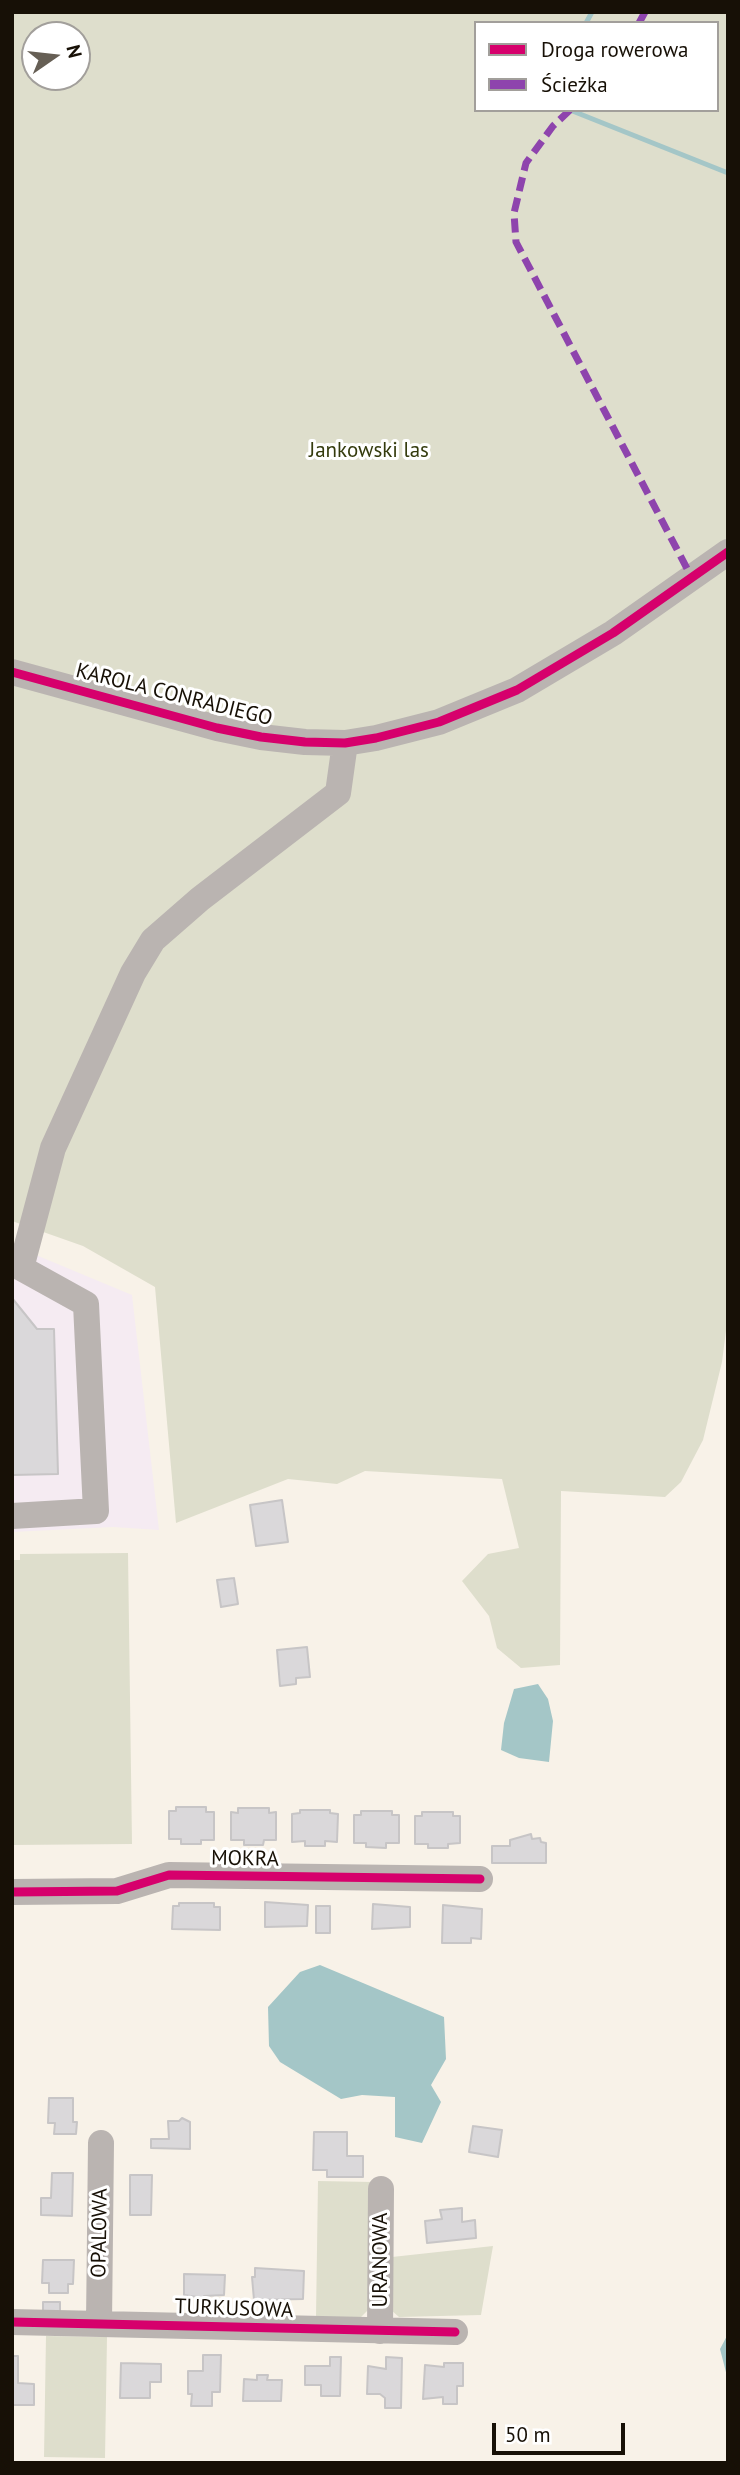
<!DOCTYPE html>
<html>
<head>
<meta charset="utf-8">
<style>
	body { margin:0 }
	#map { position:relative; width:740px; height:2475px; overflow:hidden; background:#f8f2e8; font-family:"PT Sans",sans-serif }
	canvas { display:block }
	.frame { position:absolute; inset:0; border:14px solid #171006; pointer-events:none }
	.legend { position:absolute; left:474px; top:21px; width:245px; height:91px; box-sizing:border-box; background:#fff; border:2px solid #a29f9b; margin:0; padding:9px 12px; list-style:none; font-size:21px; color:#171006 }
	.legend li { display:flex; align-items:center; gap:14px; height:35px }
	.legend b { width:35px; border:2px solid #a29f9b }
	.north { position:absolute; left:21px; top:21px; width:70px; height:70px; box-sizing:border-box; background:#fff; border:2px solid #a29f9b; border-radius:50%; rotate:76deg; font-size:19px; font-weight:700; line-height:28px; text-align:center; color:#171006 }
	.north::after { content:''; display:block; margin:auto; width:24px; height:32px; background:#665f55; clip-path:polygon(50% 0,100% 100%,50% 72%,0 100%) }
	.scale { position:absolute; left:492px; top:2423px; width:133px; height:32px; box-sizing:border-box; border:4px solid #171006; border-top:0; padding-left:9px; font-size:21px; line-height:24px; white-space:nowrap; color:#171006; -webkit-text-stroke:5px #fff; paint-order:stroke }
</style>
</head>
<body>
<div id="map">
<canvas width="740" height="2475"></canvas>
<div class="frame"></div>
<ul class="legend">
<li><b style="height:9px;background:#d6006c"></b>Droga rowerowa</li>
<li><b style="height:9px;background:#8e44ad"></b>Ścieżka</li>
</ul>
<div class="north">N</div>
<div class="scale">50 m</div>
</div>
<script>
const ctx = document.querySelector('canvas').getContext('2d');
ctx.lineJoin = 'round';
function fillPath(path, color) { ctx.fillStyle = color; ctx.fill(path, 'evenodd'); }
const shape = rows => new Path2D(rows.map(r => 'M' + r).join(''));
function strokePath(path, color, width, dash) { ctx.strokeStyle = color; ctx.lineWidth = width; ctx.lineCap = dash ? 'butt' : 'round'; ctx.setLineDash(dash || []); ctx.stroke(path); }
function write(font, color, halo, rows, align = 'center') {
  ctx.font = font + ' "PT Sans",sans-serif'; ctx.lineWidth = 6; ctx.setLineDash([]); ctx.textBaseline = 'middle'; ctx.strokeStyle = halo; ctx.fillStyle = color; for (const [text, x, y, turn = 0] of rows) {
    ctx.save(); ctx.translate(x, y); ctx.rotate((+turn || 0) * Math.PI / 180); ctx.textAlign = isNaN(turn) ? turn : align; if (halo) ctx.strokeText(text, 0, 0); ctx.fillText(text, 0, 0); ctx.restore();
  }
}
const industrial = shape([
	[12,1245,132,1295,159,1530,113,1527,12,1532]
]);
const green = shape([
	[12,12,728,12,728,1315,722,1362,703,1440,681,1482,665,1497,561,1491,560,1665,521,1668,497,1648,489,1616,462,1581,488,1554,519,1548,502,1479,365,1471,337,1484,288,1479,176,1523,155,1287,83,1246,12,1221],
	[476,23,717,23,717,110,476,110],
	[35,35,77,35,77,77,35,77],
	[128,1553,132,1844,12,1845,12,1560,20,1560,20,1554],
	[318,2181,372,2182,370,2308,360,2318,316,2317],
	[493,2246,481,2315,399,2317,391,2310,392,2257],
	[46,2336,107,2337,105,2458,44,2457]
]);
const water = shape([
	[538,1684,548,1699,553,1721,549,1762,519,1758,501,1750,504,1723,514,1689],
	[320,1965,444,2017,446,2059,431,2085,441,2102,422,2143,395,2137,395,2097,362,2095,341,2099,280,2062,269,2046,268,2007,300,1972],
	[728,2334,728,2380,720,2349]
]);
const stream = shape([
	[586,23,592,12],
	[570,110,728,173]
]);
const building = shape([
	[12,1298,37,1329,54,1329,58,1474,12,1475,12,1298],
	[282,1500,288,1542,256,1546,250,1505,282,1500],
	[234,1578,238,1604,221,1607,217,1580,234,1578],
	[307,1647,310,1677,296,1678,296,1684,280,1686,277,1650,307,1647],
	[176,1807,206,1807,206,1812,214,1812,214,1840,201,1840,201,1844,181,1844,181,1839,169,1839,169,1811,176,1811,176,1807],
	[238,1808,269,1808,269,1813,276,1812,276,1840,264,1840,263,1845,244,1845,244,1840,231,1840,231,1812,238,1813,238,1808],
	[300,1810,330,1810,330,1813,338,1814,337,1842,325,1841,325,1846,305,1846,305,1841,292,1842,292,1814,300,1813,300,1810],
	[361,1811,392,1811,392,1815,399,1815,399,1843,386,1843,386,1848,366,1847,366,1843,354,1843,354,1815,361,1815,361,1811],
	[422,1812,453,1812,453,1816,460,1816,460,1843,448,1844,448,1848,428,1848,428,1844,415,1844,415,1816,422,1816,422,1812],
	[531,1834,532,1839,540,1838,541,1842,546,1843,546,1863,492,1863,492,1846,510,1846,510,1840,531,1834],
	[265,1902,308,1905,307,1926,265,1927,265,1902],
	[179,1903,214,1903,214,1907,220,1907,220,1930,172,1929,173,1906,179,1906,179,1903],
	[373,1904,410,1907,410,1927,372,1929,373,1904],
	[443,1905,482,1909,481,1939,471,1938,471,1943,442,1943,443,1905],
	[316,1906,330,1906,330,1933,316,1933,316,1906],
	[49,2098,73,2098,73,2122,77,2122,76,2134,54,2134,55,2123,48,2123,49,2098],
	[182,2118,190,2122,190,2149,151,2148,151,2139,169,2139,168,2121,179,2121,182,2118],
	[473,2126,502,2130,498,2157,469,2152,473,2126],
	[314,2132,347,2132,347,2156,363,2156,363,2177,327,2177,327,2170,313,2170,314,2132],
	[52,2173,73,2173,72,2216,41,2215,41,2198,51,2198,52,2173],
	[130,2175,152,2175,151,2215,130,2215,130,2175],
	[462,2208,462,2222,475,2220,476,2238,427,2243,425,2221,442,2219,440,2210,462,2208],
	[43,2260,74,2260,73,2284,68,2284,68,2293,49,2293,49,2283,42,2283,43,2260],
	[255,2268,304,2271,303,2299,254,2300,252,2277,255,2277,255,2268],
	[184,2274,225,2275,224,2295,204,2296,203,2298,184,2295,184,2274],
	[43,2302,60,2302,60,2312,43,2312,43,2302],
	[203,2355,221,2355,220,2392,212,2392,212,2406,191,2406,192,2394,188,2394,188,2371,203,2371,203,2355],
	[12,2356,18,2356,18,2383,34,2384,34,2405,12,2405,12,2356],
	[330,2357,341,2357,340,2396,321,2396,321,2385,305,2385,305,2366,330,2366,330,2357],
	[386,2357,402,2358,401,2408,385,2408,385,2398,380,2394,367,2394,368,2366,386,2369,386,2357],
	[121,2363,161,2364,161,2382,150,2382,150,2398,120,2398,121,2363],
	[444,2363,463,2363,463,2386,457,2386,457,2404,443,2404,443,2397,423,2399,425,2365,444,2367,444,2363],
	[257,2375,268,2375,267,2380,282,2380,281,2401,243,2401,244,2379,257,2380,257,2375]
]);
const minor = shape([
	[12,672,217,728,261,737,305,742,345,743,376,738,439,722,517,690,613,633,728,552],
	[12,1516,96,1511,86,1304,21,1268,53,1148,133,973,153,940,200,899,338,793,345,743],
	[12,1892,117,1891,169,1875,480,1879],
	[12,2322,455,2332],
	[99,2323,101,2143],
	[380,2331,381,2189]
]);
const quiet = shape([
	[639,23,645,12],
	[570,110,553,126,526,163,514,213,516,242,692,578]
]);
const cycleway = shape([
	[12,672,217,728,261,737,305,742,345,743,376,738,439,722,517,690,613,633,728,552],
	[12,1892,117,1891,169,1875,480,1879],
	[12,2322,455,2332]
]);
const parkNames = [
	["Jankowski las",369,451]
];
const streetNames = [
	["KAROLA CONRADIEGO",174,695,14],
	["MOKRA",245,1859,1],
	["OPALOWA",100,2233,-89],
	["URANOWA",381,2260,-90],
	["TURKUSOWA",234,2309,2]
];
fillPath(industrial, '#f5ebf2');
fillPath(green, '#dedecc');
fillPath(water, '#a4c6c7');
strokePath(stream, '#a4c6c7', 5);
fillPath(building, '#dad8da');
strokePath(building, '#c7c5c6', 2);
strokePath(minor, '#bab4b1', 26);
strokePath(quiet, '#8e44ad', 7, [14, 7]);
strokePath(cycleway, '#d6006c', 9);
write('21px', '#343b0d', '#fff', parkNames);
write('21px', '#171006', '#fff', streetNames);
</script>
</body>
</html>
